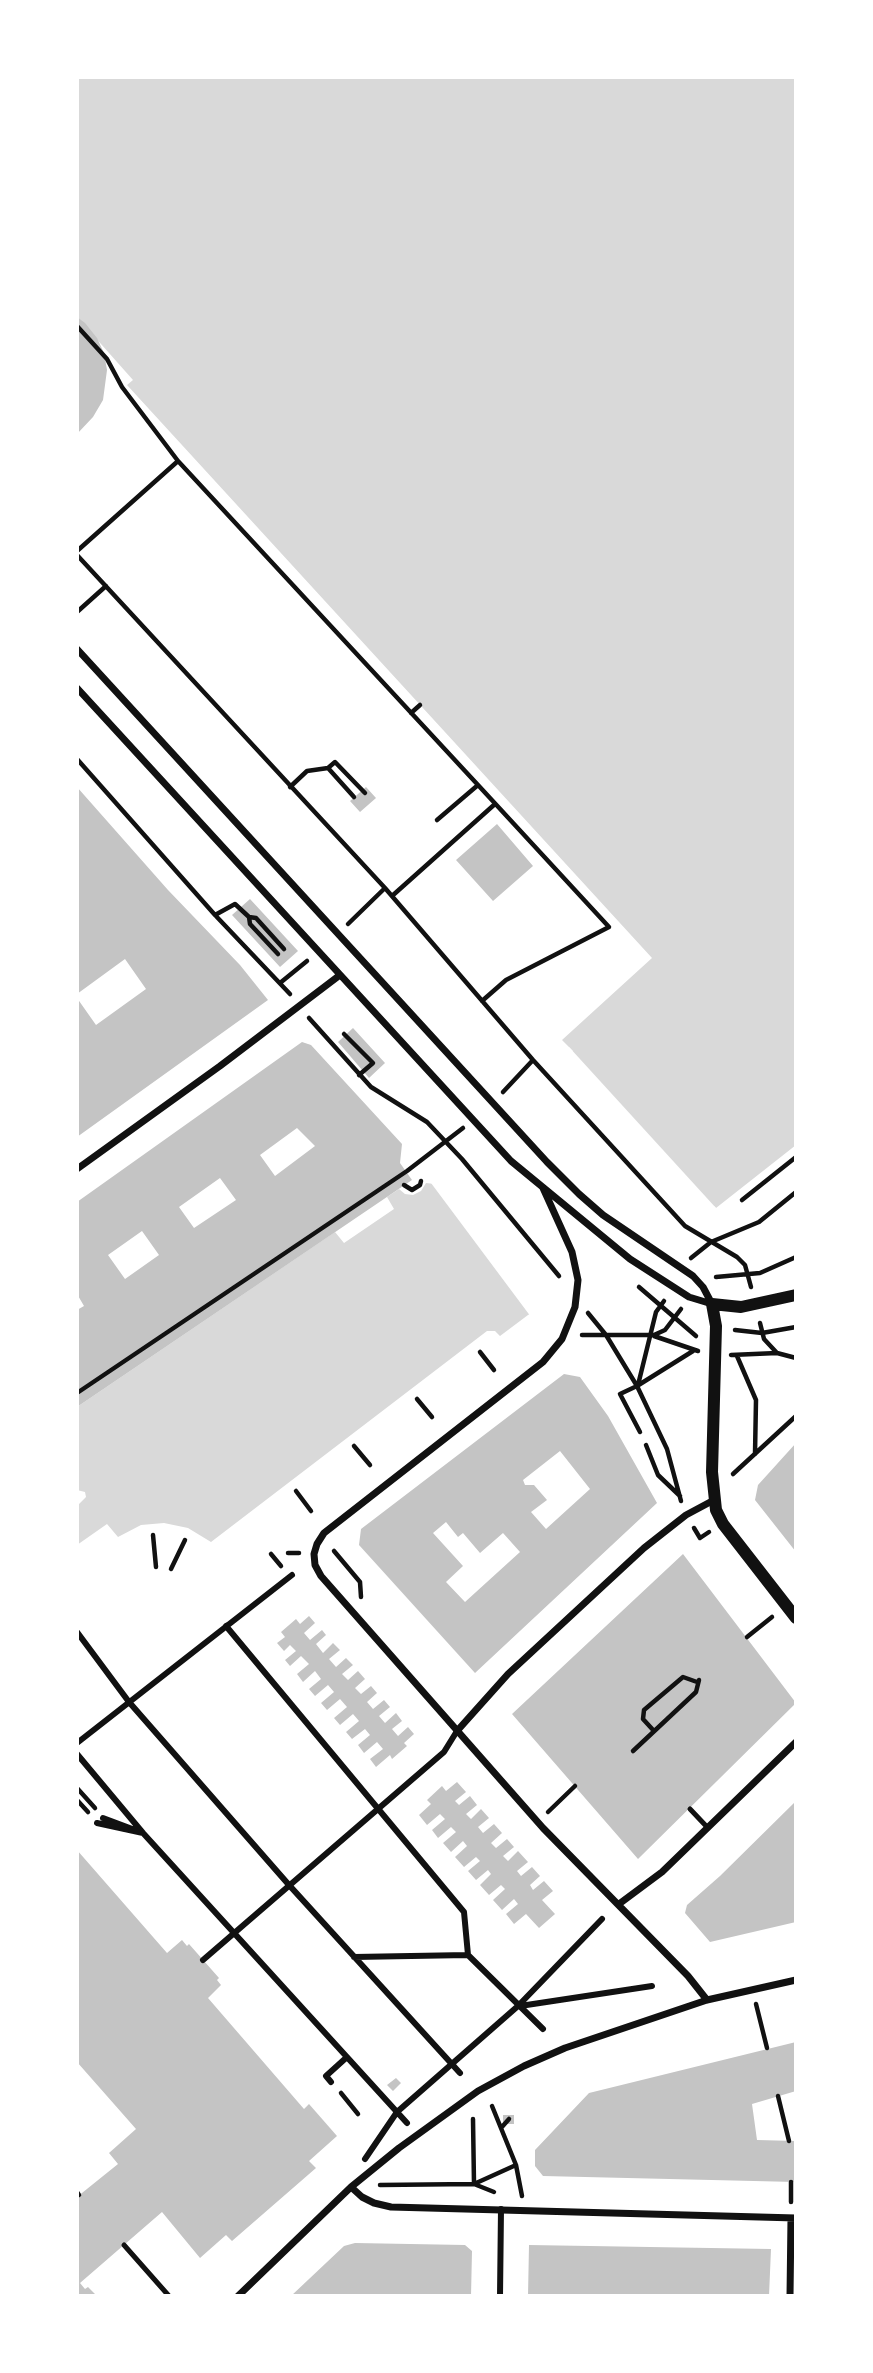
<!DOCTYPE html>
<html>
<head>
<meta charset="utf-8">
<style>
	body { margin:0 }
	#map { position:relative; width:873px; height:2373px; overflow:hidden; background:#fff; font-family:Inter,sans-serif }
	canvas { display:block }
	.frame { position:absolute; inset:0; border:79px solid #fff; pointer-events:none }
</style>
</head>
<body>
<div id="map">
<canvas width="873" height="2373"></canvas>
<div class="frame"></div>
</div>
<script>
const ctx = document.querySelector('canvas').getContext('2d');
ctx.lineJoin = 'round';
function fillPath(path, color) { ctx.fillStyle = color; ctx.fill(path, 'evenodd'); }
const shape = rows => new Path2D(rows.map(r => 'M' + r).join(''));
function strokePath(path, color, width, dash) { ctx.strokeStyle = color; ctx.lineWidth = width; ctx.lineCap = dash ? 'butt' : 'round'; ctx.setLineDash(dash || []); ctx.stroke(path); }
const water = shape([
	[77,77,796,77,796,1145,716,1208,714,1206,528,1315,500,1336,495,1331,487,1331,211,1542,188,1528,164,1523,141,1525,118,1537,107,1524,77,1545,77,1506,86,1497,85,1492,77,1490,77,1407,335,1232,344,1243,394,1209,387,1197,399,1189,405,1194,413,1195,421,1191,426,1183,435,1184,573,1051,562,1040,652,958,127,385,133,380,77,317]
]);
const pier = shape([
	[569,1047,716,1208,531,1317,431,1183,568,1052,567,1050]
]);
const building = shape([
	[77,317,85,323,97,338,104,353,107,370,103,400,93,417,77,434],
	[77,787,168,890,240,965,268,1000,77,1137,77,998,96,1025,146,989,125,959,77,994],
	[366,787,376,798,360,812,350,801],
	[497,824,533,866,493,901,456,860],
	[250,899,298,951,280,967,232,915],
	[353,1028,385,1063,369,1078,338,1042],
	[302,1042,311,1045,402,1144,400,1163,412,1180,77,1407,77,1310,84,1306,77,1294,77,1202],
	[297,1128,315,1146,275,1176,260,1155],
	[220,1178,236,1200,194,1228,179,1207],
	[142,1231,159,1255,125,1279,108,1255],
	[564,1374,580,1377,608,1416,657,1503,475,1673,359,1545,361,1529],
	[560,1451,590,1489,546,1529,531,1512,547,1500,534,1485,525,1485,523,1480],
	[446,1522,458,1537,463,1533,480,1553,503,1533,520,1552,465,1602,446,1582,463,1566,433,1533],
	[796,1443,796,1552,755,1500,758,1485],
	[683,1554,796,1703,638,1859,512,1714],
	[309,1616,315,1623,304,1633,310,1640,322,1630,326,1635,316,1644,323,1653,333,1643,340,1650,329,1659,336,1667,346,1658,353,1665,342,1674,348,1680,358,1671,365,1679,355,1688,361,1694,371,1686,377,1693,367,1702,373,1709,384,1700,390,1707,379,1716,385,1723,396,1713,402,1721,392,1729,398,1736,408,1727,414,1734,404,1743,407,1746,392,1759,390,1755,376,1767,370,1759,383,1749,377,1742,364,1753,358,1745,370,1735,365,1729,352,1739,346,1732,359,1721,353,1714,340,1725,334,1718,347,1707,340,1699,327,1710,321,1703,334,1692,328,1685,315,1696,309,1689,321,1679,315,1671,303,1682,297,1674,309,1664,301,1656,290,1666,285,1660,296,1651,290,1645,284,1651,277,1643,285,1637,281,1632,296,1619,300,1624],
	[457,1782,466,1792,455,1801,459,1805,470,1796,477,1805,466,1814,471,1819,481,1809,489,1818,478,1827,483,1833,494,1824,502,1833,491,1843,496,1848,507,1839,514,1847,503,1856,508,1861,518,1851,528,1862,517,1871,521,1876,532,1867,540,1876,530,1885,533,1890,544,1881,553,1891,542,1900,555,1914,539,1928,526,1914,514,1924,506,1914,518,1904,514,1899,502,1910,493,1900,505,1889,501,1885,489,1895,480,1885,491,1874,488,1870,476,1880,468,1871,480,1861,476,1857,464,1867,455,1857,467,1846,463,1841,451,1852,443,1843,456,1832,451,1827,438,1838,432,1830,445,1819,440,1814,427,1825,419,1815,431,1804,427,1800,442,1786,446,1791],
	[796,1801,796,1922,710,1942,685,1913,687,1905,720,1876],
	[77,1850,167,1953,182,1940,187,1946,189,1944,219,1978,217,1980,221,1985,208,1998,304,2109,309,2104,337,2136,309,2161,316,2168,232,2241,226,2235,200,2258,162,2212,80,2283,85,2289,88,2287,97,2296,77,2296,77,2197,118,2164,109,2153,136,2129,77,2062],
	[796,2042,796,2091,752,2104,757,2140,796,2141,796,2182,543,2176,535,2166,535,2150,589,2093],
	[396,2078,401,2083,393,2091,387,2085],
	[503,2115,514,2115,514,2124,503,2124],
	[355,2243,465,2245,472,2251,471,2296,291,2296,344,2246],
	[529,2245,771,2249,769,2296,528,2296]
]);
const path = shape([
	[77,326,107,359,122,387,178,461],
	[77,551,178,461,478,785,437,820],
	[77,555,385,888,533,1060,685,1226,737,1257,745,1265,751,1287],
	[77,612,106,586],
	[411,713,420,705],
	[77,759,215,915,290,994],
	[328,768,354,797],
	[478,785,609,927,506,980,482,1001],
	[290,787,307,771,328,768,335,762,365,793],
	[392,896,495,804],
	[215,915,235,904,249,917],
	[348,924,385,888],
	[278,954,250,924,249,917,256,918,284,949],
	[280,983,307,961],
	[309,1018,371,1087,427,1122,462,1159,559,1276],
	[344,1034,373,1063,359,1075],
	[503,1092,533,1060],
	[404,1185,412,1190,420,1185,421,1181],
	[742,1200,796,1157],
	[691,1258,711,1242,759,1222,796,1192],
	[716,1277,760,1273,796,1257],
	[639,1287,696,1336],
	[588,1313,606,1335,637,1386,667,1449,681,1501],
	[760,1323,764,1339,777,1353,796,1358],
	[735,1330,762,1333,796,1327],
	[582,1335,654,1335,665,1330,681,1309],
	[654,1336,698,1351],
	[480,1352,494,1370],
	[731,1355,777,1353],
	[737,1356,756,1400,755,1454],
	[638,1385,656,1312,664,1301],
	[77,1393,407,1171,463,1128],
	[417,1399,432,1417],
	[640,1432,620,1394,637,1386,693,1351],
	[646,1445,658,1475,680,1496],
	[354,1446,370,1465],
	[733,1474,796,1416],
	[296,1491,311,1511],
	[694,1528,700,1538,709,1532],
	[153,1535,156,1567],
	[334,1551,360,1582,361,1597],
	[288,1553,299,1553],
	[271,1554,281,1566],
	[171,1569,185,1540],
	[747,1637,772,1617],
	[654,1731,643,1719,644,1710,683,1677,697,1682],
	[633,1751,696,1692,699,1680],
	[77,1788,95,1808],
	[77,1800,88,1812],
	[548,1812,575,1786],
	[756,2004,767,2048],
	[341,2093,358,2114],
	[778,2096,789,2141],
	[492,2106,516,2165,522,2196],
	[473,2119,474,2184,494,2192],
	[501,2128,509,2119],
	[791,2182,791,2202],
	[380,2185,474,2184,516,2165],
	[77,2192,79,2195]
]);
const service = shape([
	[690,1809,708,1828],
	[124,2245,169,2296]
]);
const pedestrian = shape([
	[226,1626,464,1912,468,1955],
	[77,1632,129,1702,289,1885,460,2073],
	[77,1743,292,1575],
	[77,1754,143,1833,407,2123],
	[97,1823,143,1833,103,1818],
	[354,1957,468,1955,543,2029],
	[203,1960,444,1752,457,1731],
	[520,2006,652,1986],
	[331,2082,326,2076,347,2057],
	[365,2159,397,2112,518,2006,602,1919],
	[500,2296,501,2209]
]);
const minor = shape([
	[77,649,547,1162,579,1194,603,1215,693,1276,703,1287,712,1304],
	[77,688,511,1161,630,1259,689,1297,712,1304],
	[77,1169,220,1066,340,975],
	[543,1188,572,1252,578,1280,575,1307,562,1339,543,1362,324,1533,317,1544,314,1554,315,1565,321,1576,543,1828,688,1976,707,2000],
	[457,1731,508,1674,644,1548,686,1515,714,1500],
	[619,1904,662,1872,796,1742],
	[351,2187,362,2197,374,2203,391,2207,796,2218],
	[238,2296,351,2187,399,2148,478,2091,524,2066,565,2048,707,2000,796,1980],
	[790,2296,791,2218]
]);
const tertiary = shape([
	[796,1295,741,1307,712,1304,716,1326,712,1472,716,1510,723,1524,796,1618]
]);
fillPath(water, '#d9d9d9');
fillPath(pier, '#fff');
fillPath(building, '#c4c4c4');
strokePath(path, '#111', 4.5);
strokePath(service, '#111', 5);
strokePath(pedestrian, '#111', 6);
strokePath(minor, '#111', 7);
strokePath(tertiary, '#111', 12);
</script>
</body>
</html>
